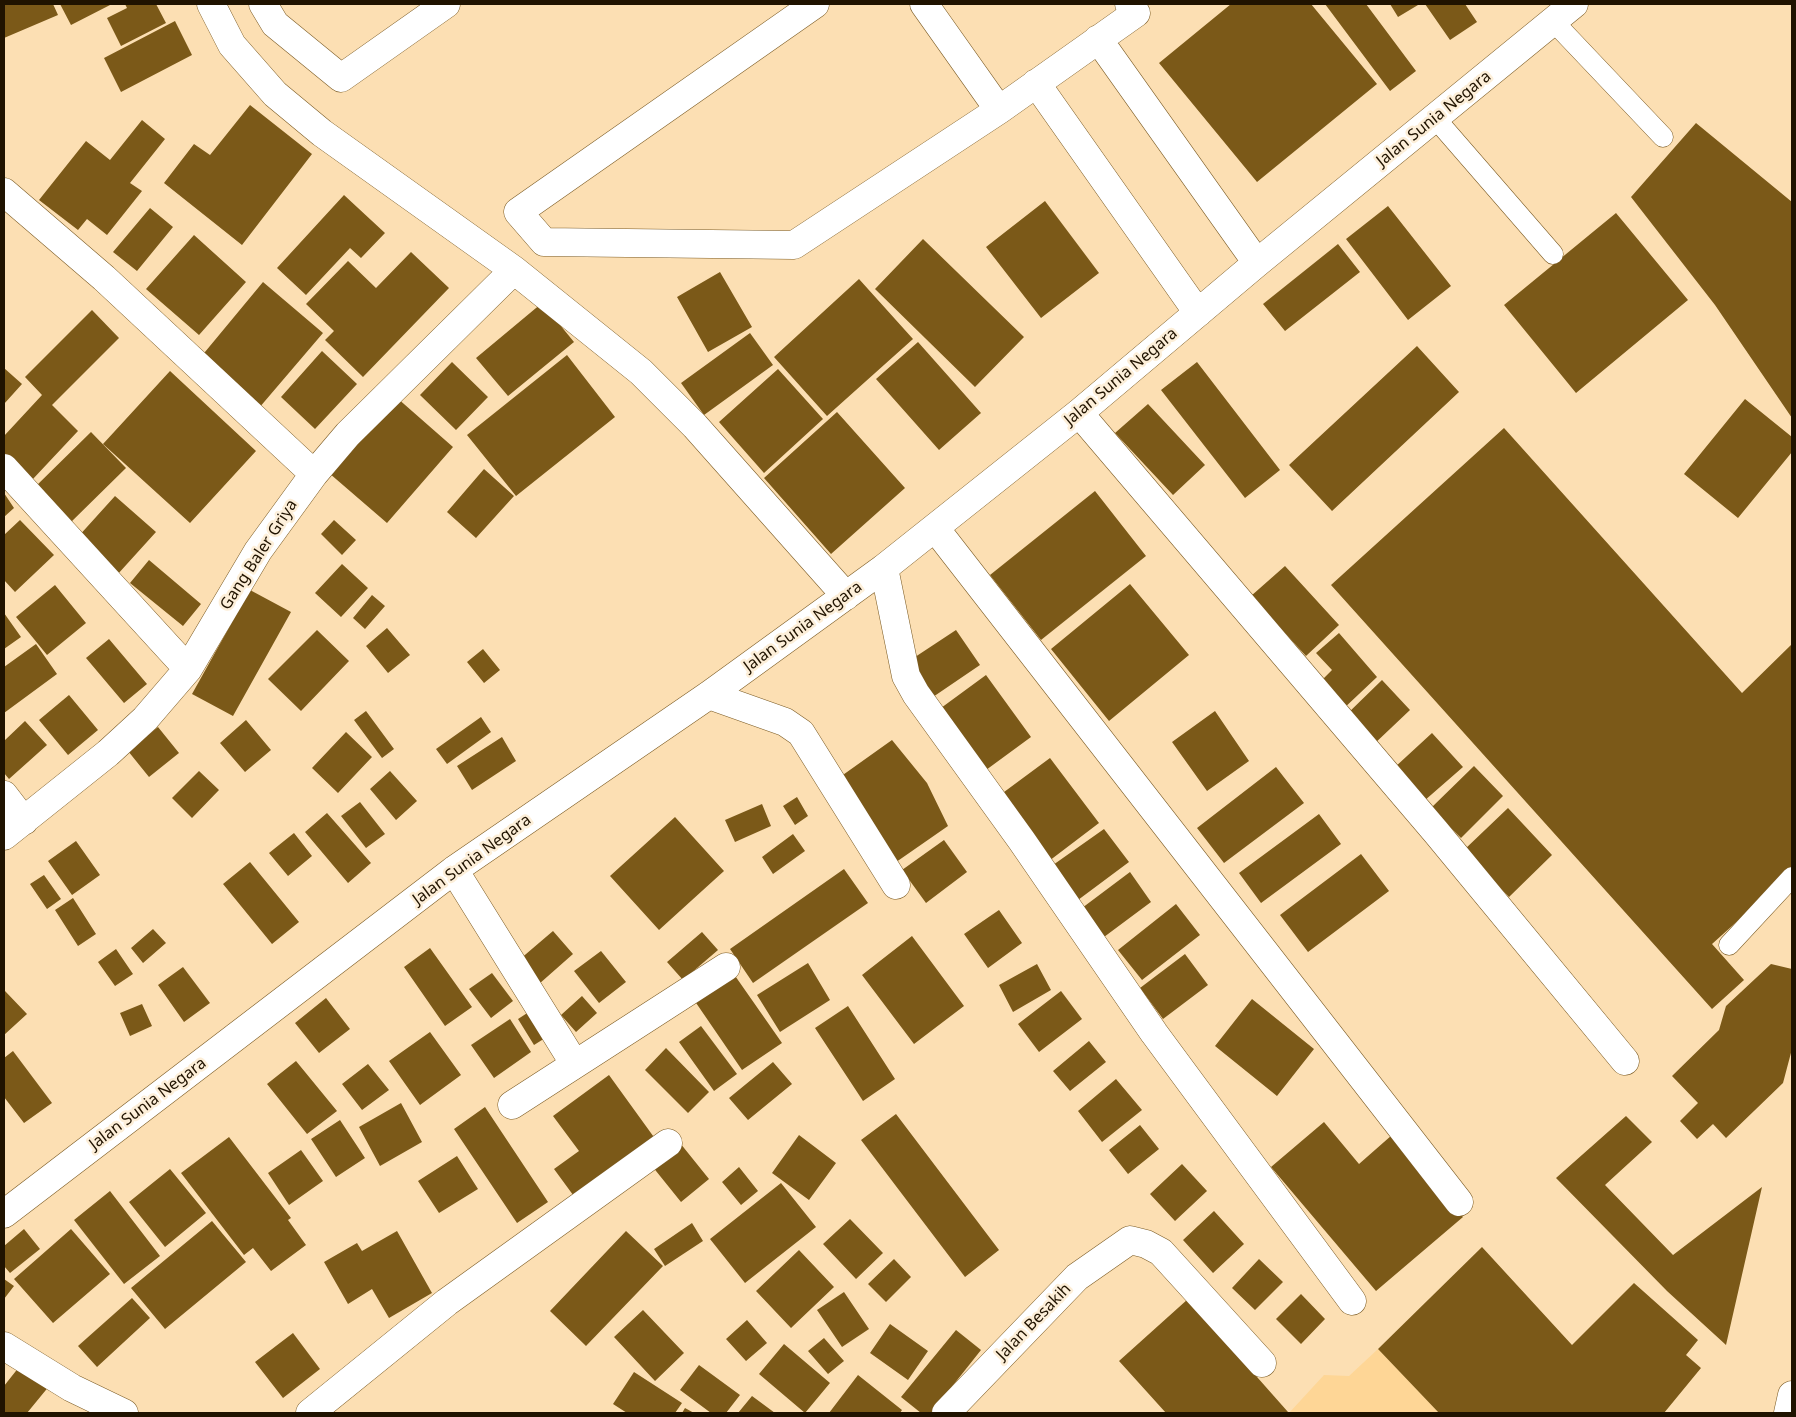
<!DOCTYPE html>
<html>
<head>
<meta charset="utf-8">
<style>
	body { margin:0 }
	#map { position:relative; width:1796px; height:1417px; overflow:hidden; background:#fcdfb3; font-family:"Noto Sans",sans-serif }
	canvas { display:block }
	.frame { position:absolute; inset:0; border:5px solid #201300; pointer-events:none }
</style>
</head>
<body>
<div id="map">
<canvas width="1796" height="1417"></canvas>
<div class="frame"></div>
</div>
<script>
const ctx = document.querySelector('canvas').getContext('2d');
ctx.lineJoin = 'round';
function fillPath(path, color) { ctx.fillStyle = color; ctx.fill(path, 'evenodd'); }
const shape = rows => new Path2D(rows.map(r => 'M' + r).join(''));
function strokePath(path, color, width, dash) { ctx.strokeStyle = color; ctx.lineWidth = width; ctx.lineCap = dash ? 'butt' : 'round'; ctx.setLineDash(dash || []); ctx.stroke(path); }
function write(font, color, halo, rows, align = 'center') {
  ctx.font = font + ' "Noto Sans",sans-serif'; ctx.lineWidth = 5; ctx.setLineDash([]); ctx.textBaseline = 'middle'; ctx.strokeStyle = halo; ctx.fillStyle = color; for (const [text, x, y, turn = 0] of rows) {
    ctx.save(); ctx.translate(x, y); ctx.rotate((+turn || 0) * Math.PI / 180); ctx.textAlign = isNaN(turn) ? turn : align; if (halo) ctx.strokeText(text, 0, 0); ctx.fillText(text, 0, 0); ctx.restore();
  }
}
const built = shape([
	[1378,1349,1439,1413,1289,1413,1324,1375,1349,1376]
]);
const building = shape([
	[4,4,53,4,58,15,4,38],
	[60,4,112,4,71,25],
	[125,4,156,4,166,23,121,46,107,18,127,8],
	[1231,4,1311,4,1377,84,1257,182,1159,63],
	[1325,4,1366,4,1416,71,1390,91],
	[1390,4,1417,4,1418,5,1398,17],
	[1425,4,1465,4,1477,22,1450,40],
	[175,21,192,55,121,92,104,58],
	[250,105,312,154,242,245,164,183,194,144,210,155],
	[142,120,165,139,130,183,142,191,107,235,87,219,78,230,39,200,86,141,110,160],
	[1696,123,1792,202,1792,418,1715,305,1631,197],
	[344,195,385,233,361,258,350,248,306,295,277,268],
	[1045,201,1099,273,1041,318,986,247],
	[1388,206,1451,286,1408,320,1346,239],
	[150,208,173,227,137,271,113,252],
	[1616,213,1688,300,1576,393,1504,305],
	[194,235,246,282,199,335,146,289],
	[923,239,1024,337,975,387,875,289],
	[1338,244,1360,272,1285,331,1263,304],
	[411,252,449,288,363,377,325,340,334,331,306,304,348,261,376,288],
	[720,272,752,327,708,352,677,297],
	[859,279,913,339,827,416,774,357],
	[263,282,323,333,259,408,200,358],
	[542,303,574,342,508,396,476,358],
	[92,310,119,338,52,405,78,431,32,480,4,453,4,436,42,395,25,377],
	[750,333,773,365,704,415,681,383],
	[918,342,981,413,939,450,876,379],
	[1417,346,1459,392,1332,511,1289,465],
	[322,351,357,384,315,429,281,397],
	[567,355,615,417,516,496,467,435],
	[452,362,488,397,456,430,420,395],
	[1197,362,1280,470,1245,498,1161,390],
	[4,368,22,384,4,404],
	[778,369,823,419,764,473,719,422],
	[170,371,256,451,190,523,103,444],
	[396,397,453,447,387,523,329,473],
	[1745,399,1792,437,1792,452,1738,518,1684,474],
	[1148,404,1205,465,1173,495,1115,433],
	[837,412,905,488,831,554,764,478],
	[1504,428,1742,693,1792,644,1792,872,1712,944,1744,980,1712,1009,1331,585],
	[91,432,126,468,68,525,33,489],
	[484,469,514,496,476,538,447,512],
	[1095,491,1146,556,1041,640,990,575],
	[4,493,14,508,4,517],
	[115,496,156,532,117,575,77,538],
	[20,520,54,555,15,592,4,580,4,535],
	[334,520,356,540,342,555,321,534],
	[149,560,201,604,183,626,130,583],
	[342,564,368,588,341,617,315,593],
	[1285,566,1339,625,1306,656,1251,596],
	[1130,584,1189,655,1109,721,1051,649],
	[55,585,86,623,47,655,16,617],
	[250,590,291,612,233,716,192,694],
	[372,595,385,606,365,629,353,618],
	[4,613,21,637,4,649],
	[387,628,410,655,388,673,366,646],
	[317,630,349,661,301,711,268,679],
	[956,630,980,665,930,699,906,663],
	[1339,633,1377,677,1341,711,1317,685,1332,670,1316,653],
	[109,639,147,684,124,703,86,658],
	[36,644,57,674,4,713,4,667],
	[483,649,500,670,484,683,467,662],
	[986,675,1031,737,986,770,941,708],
	[1382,680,1410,710,1372,746,1344,717],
	[69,695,98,730,68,755,39,720],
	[366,711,394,749,382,758,354,720],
	[1215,711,1249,761,1207,791,1172,742],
	[481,717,491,732,447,764,436,749],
	[246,720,271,750,245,772,220,743],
	[25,721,47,745,9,779,4,773,4,741],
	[158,727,179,753,149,777,128,751],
	[346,732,372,757,338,793,312,768],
	[1432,733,1463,767,1424,801,1394,768],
	[502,737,516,761,472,790,457,766],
	[892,740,927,783,948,826,889,867,833,782],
	[1050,758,1099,823,1049,861,1000,795],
	[1474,766,1503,796,1461,838,1431,808],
	[1276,767,1304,803,1224,863,1197,828],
	[199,771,219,790,192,818,172,798],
	[390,771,417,801,396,820,370,789],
	[797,797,808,816,795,825,783,806],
	[360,802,385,834,366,848,341,816],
	[762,804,771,826,735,842,725,820],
	[1508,808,1552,855,1509,897,1464,850],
	[327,813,371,863,348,883,305,832],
	[1319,814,1341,844,1261,903,1239,873],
	[675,817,724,871,659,930,610,876],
	[1104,829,1129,862,1078,900,1053,865],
	[294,833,312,856,288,876,269,853],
	[793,834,805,851,773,874,762,857],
	[944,840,967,872,926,903,902,870],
	[76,841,100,875,72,895,48,861],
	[1361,854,1389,891,1308,952,1280,915],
	[250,862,299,922,272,944,223,884],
	[844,869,868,903,753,983,730,949],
	[1130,872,1151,902,1104,937,1082,908],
	[44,875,61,899,47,909,30,884],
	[73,898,96,934,78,946,55,910],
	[1176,904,1200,935,1142,980,1118,950],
	[999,910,1022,943,988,968,964,934],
	[153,929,166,943,143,963,131,948],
	[553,931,573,954,539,984,519,960],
	[702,932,718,950,683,980,667,962],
	[912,936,964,1006,914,1044,862,975],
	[430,948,472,1007,445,1026,404,967],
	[116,949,133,974,115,986,98,962],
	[601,951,626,982,599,1003,574,971],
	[1185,954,1208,985,1163,1019,1140,988],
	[808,963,830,1000,780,1032,757,995],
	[1037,964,1051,990,1013,1012,999,985],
	[1771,964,1792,969,1792,1049,1783,1083,1726,1138,1713,1124,1697,1139,1680,1121,1698,1103,1672,1076,1719,1030,1726,1006],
	[183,967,210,1003,184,1022,158,985],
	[731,970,782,1043,742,1070,692,997],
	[492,973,513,1001,491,1018,469,989],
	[5,991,27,1014,4,1035,4,992],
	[1061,991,1082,1019,1039,1052,1018,1024],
	[582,996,597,1013,576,1032,561,1015],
	[326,998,350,1029,319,1053,295,1023],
	[1252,999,1314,1049,1277,1096,1215,1046],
	[142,1004,152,1026,130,1036,120,1013],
	[848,1006,895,1079,863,1101,815,1028],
	[535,1008,550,1035,534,1045,518,1019],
	[510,1019,531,1052,494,1078,471,1045],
	[701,1026,737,1074,714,1091,679,1042],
	[430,1032,461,1075,420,1105,389,1061],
	[1089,1041,1106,1062,1070,1091,1053,1071],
	[666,1048,709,1092,688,1113,645,1070],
	[13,1051,52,1103,24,1123,4,1097,4,1058],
	[296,1061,337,1111,307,1134,267,1084],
	[773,1062,792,1084,748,1120,729,1098],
	[368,1064,389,1090,362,1110,342,1084],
	[609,1075,656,1140,576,1199,554,1169,579,1151,553,1116],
	[1116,1079,1142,1110,1102,1142,1078,1111],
	[401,1103,422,1142,380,1166,359,1127],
	[485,1107,548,1202,517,1223,454,1129],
	[896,1114,999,1250,965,1277,861,1140],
	[1626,1116,1652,1142,1605,1185,1673,1255,1762,1187,1726,1345,1667,1291,1556,1178],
	[340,1120,365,1158,336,1177,311,1139],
	[1324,1122,1359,1164,1392,1135,1463,1217,1376,1291,1271,1167],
	[1140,1125,1159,1149,1128,1174,1109,1150],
	[799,1135,836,1163,809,1200,772,1173],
	[229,1137,291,1218,288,1220,306,1245,271,1271,253,1248,244,1255,181,1173],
	[680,1143,709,1179,681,1202,652,1166],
	[301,1150,323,1181,289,1205,268,1173],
	[457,1156,478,1189,439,1213,418,1181],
	[1182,1164,1207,1191,1175,1221,1150,1194],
	[739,1167,758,1191,741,1205,722,1182],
	[170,1169,206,1213,165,1247,129,1202],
	[781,1183,816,1227,745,1283,710,1239],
	[110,1191,160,1256,124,1284,74,1220],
	[1214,1211,1244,1244,1213,1273,1183,1240],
	[850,1219,883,1253,856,1279,823,1244],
	[212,1221,246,1262,165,1329,131,1288],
	[692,1223,703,1241,665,1266,654,1249],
	[24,1229,40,1249,10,1273,4,1266,4,1246],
	[71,1229,110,1274,53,1323,14,1279],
	[397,1231,432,1293,389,1318,372,1289,348,1304,324,1262,357,1243,362,1251],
	[626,1231,663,1266,586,1346,550,1311],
	[1482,1247,1572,1345,1634,1283,1698,1340,1686,1355,1701,1368,1664,1413,1439,1413,1378,1349],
	[799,1250,834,1287,791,1328,756,1291],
	[894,1259,911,1277,886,1302,868,1284],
	[1259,1259,1283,1282,1255,1310,1232,1288],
	[4,1279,14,1286,4,1299],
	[844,1292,869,1329,842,1347,817,1310],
	[1301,1294,1325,1319,1301,1344,1276,1319],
	[132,1298,150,1318,97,1367,78,1346],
	[1188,1299,1288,1412,1287,1413,1166,1413,1119,1361],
	[643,1310,684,1353,655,1381,614,1337],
	[747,1320,767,1343,746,1361,726,1339],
	[890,1324,928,1351,908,1380,870,1353],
	[956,1330,981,1350,931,1413,921,1413,901,1397],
	[293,1333,320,1369,283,1398,255,1362],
	[824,1338,844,1361,828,1374,808,1351],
	[784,1344,830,1383,805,1413,759,1374],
	[23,1362,50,1385,27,1413,4,1413,4,1386],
	[699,1365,740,1395,726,1413,711,1413,680,1390],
	[634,1372,682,1403,675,1413,627,1413,613,1404],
	[858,1375,902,1410,900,1413,829,1413],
	[752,1396,775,1413,738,1413],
	[685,1408,694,1413,682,1413]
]);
const lane = shape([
	[1553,21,1663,137],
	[1435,118,1553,254],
	[1729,945,1792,877]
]);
const street = shape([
	[211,4,232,45,275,94,322,133,514,270,641,372,695,426,846,596],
	[263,4,275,24,341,78,446,4],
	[815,4,518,212,544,242,794,245,999,110,1136,13,1129,4],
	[924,4,999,110],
	[1098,39,1257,263],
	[1036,83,1198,313],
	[4,192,104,278,314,474],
	[1079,413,1436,832,1625,1061],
	[4,468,188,669],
	[935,528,1459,1202],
	[884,568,906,676,916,694,1022,841,1154,1033,1352,1301],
	[709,695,785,722,801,733,896,885],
	[4,795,24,821],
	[4,836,108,753,145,719,188,669,258,551,314,474,348,434,514,270],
	[454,870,574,1063],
	[512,1105,726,967],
	[4,1214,454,870,709,695,884,568,1079,413,1257,263,1574,4],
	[4,1346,72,1388,124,1413],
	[310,1413,447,1302,668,1143],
	[946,1413,1077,1277,1130,1240,1146,1244,1161,1252,1262,1363]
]);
const highway = shape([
	[1788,1413,1792,1395]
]);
const streetNames = [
	["Jalan Sunia Negara",1434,119,-39],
	["Jalan Sunia Negara",1121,377,-40],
	["Gang Baler Griya",259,555,-57],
	["Jalan Sunia Negara",803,627,-36],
	["Jalan Sunia Negara",472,860,-36],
	["Jalan Sunia Negara",148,1104,-37],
	["Jalan Besakih",1034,1322,-46]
];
fillPath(built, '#fed696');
fillPath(building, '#7b5918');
strokePath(lane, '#7c5c25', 21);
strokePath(street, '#7c5c25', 29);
strokePath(highway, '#7c5c25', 29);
strokePath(lane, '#fff', 20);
strokePath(street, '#fff', 28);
strokePath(highway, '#fff', 28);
write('16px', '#201300', '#fdefd9', streetNames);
</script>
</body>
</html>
